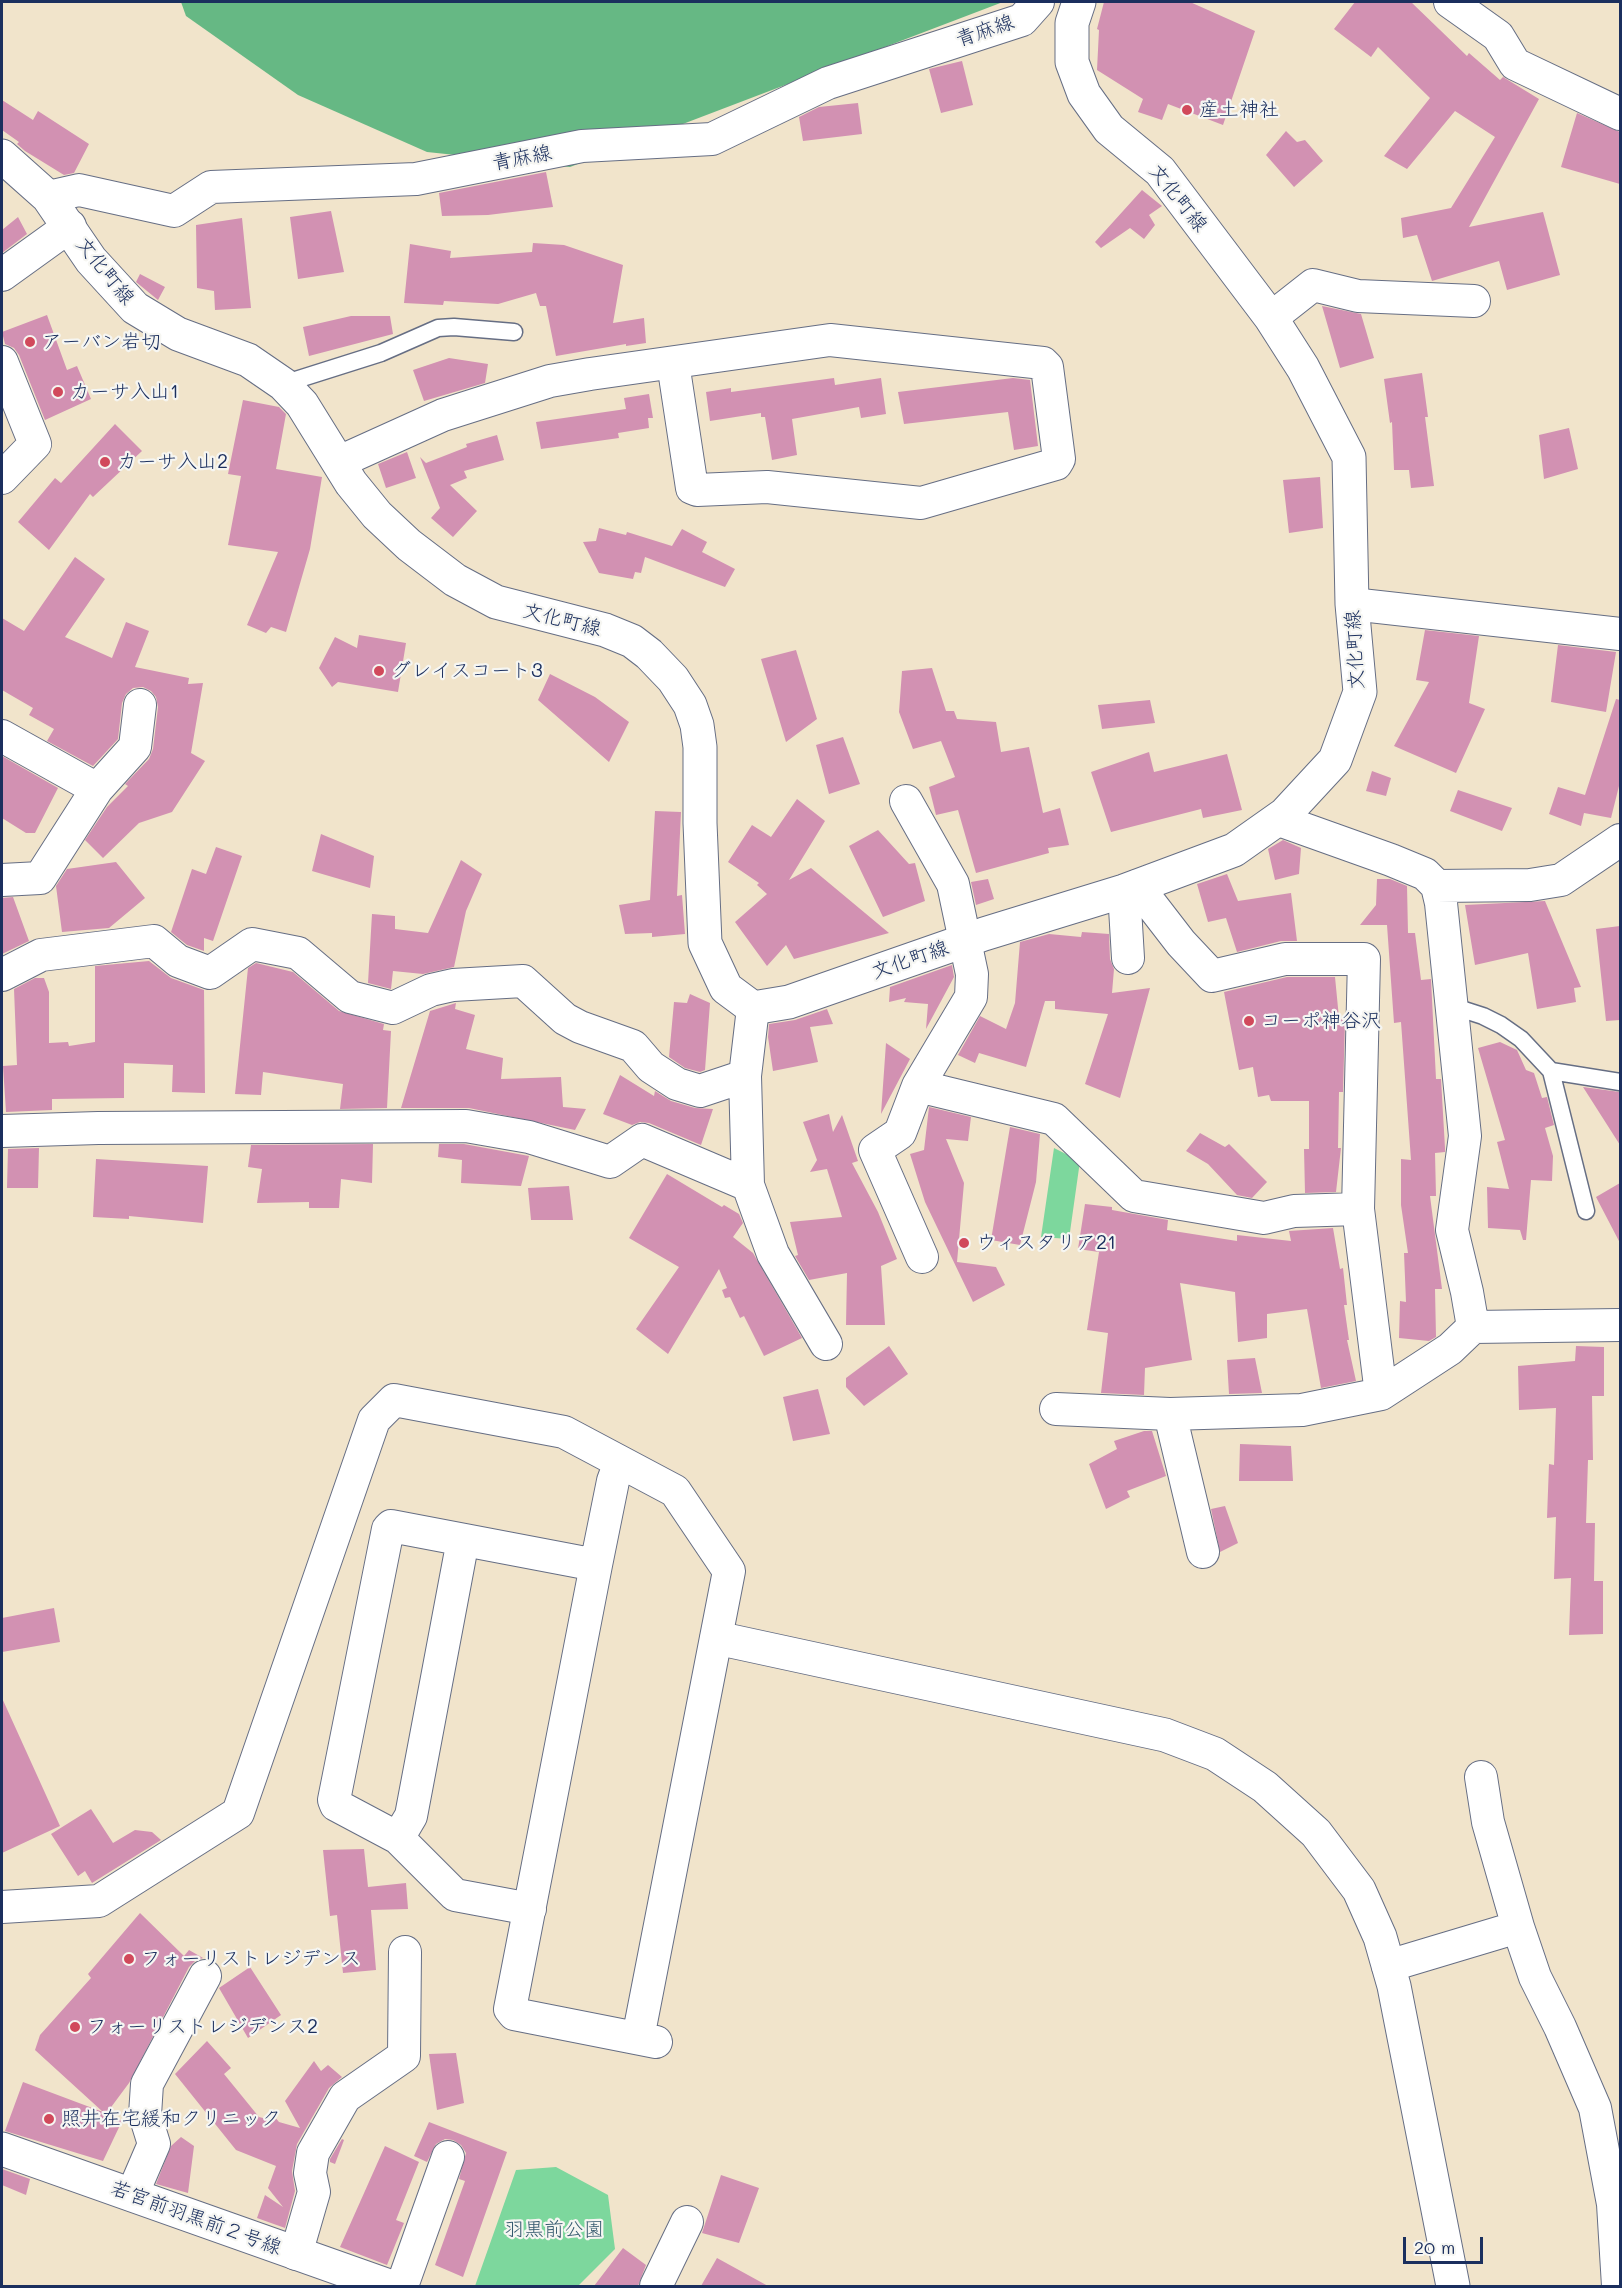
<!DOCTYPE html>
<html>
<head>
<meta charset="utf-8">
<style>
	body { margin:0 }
	#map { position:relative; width:1622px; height:2288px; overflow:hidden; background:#f1e4cb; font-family:Mali,sans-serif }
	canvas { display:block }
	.frame { position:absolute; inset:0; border:3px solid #1b2f5e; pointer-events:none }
	.scale { position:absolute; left:1403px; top:2237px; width:80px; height:27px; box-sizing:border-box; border:3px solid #1b2f5e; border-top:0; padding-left:8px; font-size:18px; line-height:21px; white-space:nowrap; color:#1b2f5e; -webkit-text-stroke:4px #f6f6f2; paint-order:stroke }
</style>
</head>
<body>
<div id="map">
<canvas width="1622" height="2288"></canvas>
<div class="frame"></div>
<div class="scale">20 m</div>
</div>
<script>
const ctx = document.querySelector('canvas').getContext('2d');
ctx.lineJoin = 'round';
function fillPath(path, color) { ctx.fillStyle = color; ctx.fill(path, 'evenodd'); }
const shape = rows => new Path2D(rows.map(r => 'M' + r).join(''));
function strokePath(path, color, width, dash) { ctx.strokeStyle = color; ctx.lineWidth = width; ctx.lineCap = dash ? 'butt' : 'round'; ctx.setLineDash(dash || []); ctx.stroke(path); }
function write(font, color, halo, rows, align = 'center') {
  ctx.font = font + ' Mali,"Klee One",sans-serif'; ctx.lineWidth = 4.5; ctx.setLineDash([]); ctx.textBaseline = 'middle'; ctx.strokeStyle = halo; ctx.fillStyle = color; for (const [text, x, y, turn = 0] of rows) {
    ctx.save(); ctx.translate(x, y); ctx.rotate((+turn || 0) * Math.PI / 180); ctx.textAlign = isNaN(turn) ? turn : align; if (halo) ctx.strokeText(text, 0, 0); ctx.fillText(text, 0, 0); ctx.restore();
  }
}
const green = shape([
	[1054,1148,1080,1161,1069,1239,1041,1237],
	[556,2167,608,2195,615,2249,578,2286,475,2286,516,2170]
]);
const forest = shape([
	[181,2,1003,2,570,167,427,152,298,95,186,16]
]);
const building = shape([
	[1104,2,1190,2,1255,31,1223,125,1168,104,1162,120,1138,112,1143,99,1097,70,1099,30,1097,29],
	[1355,2,1411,2,1467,56,1469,53,1500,80,1503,77,1539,99,1469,227,1543,212,1560,275,1507,290,1499,261,1432,281,1417,235,1403,238,1401,218,1451,208,1495,137,1455,111,1407,169,1384,156,1430,98,1378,47,1371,57,1334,29],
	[962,61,973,105,941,113,929,69],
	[2,100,33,120,38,111,89,144,74,173,64,175,25,151,17,144,19,142,2,130],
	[858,103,862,134,803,141,799,117,819,107],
	[1577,113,1620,132,1620,184,1561,167],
	[1286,131,1297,142,1305,140,1323,161,1294,187,1266,155],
	[546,172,553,207,488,215,442,216,439,193],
	[1142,190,1162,206,1149,215,1155,225,1144,239,1130,228,1101,248,1095,242],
	[331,211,344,272,298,279,290,217],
	[18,217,27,234,2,253,2,230],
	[242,218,251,308,215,310,214,291,197,288,196,225],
	[533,243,564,245,623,265,613,323,644,318,646,343,626,346,626,344,556,356,546,306,540,306,536,293,498,304,444,301,443,305,404,303,410,244,451,251,450,258,532,252],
	[140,274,165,287,158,300,136,282],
	[1322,306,1361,314,1374,358,1340,368],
	[47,315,67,370,77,366,91,399,45,420,19,355,14,348,5,344,2,332],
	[351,316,390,316,393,334,309,356,303,327],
	[449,358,488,364,485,383,424,401,413,370],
	[1422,373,1428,417,1425,417,1434,486,1411,488,1409,470,1394,470,1392,422,1390,423,1384,379],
	[834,378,835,385,881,378,886,414,861,418,859,407,792,419,797,455,772,460,765,417,761,417,761,413,710,421,706,392,731,388,731,392],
	[1013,378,1030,380,1038,446,1014,450,1008,412,904,424,898,392],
	[649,394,653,418,648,418,649,428,618,433,619,438,541,449,536,422,626,409,624,398],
	[243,400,279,407,286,414,276,469,322,477,310,549,286,632,271,627,266,633,247,625,278,552,228,545,241,476,228,474],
	[115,424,142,451,93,497,90,494,49,550,18,522,55,478,61,483],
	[1569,428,1578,469,1544,479,1539,435],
	[497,435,504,460,464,471,467,478,450,485,477,511,453,537,431,518,440,508,420,457,426,463,467,447,466,444],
	[407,452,416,478,386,488,378,464],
	[1320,477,1323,528,1289,533,1283,480],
	[599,528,626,535,627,532,672,546,682,529,707,542,702,552,735,569,725,587,645,557,641,573,635,572,633,579,599,573,583,542,596,541],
	[75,557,105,579,65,637,112,658,126,622,149,631,135,667,189,678,188,684,203,683,191,753,205,761,172,812,139,823,103,858,85,840,107,807,128,786,125,784,149,759,153,749,158,707,156,697,151,691,143,687,133,688,126,694,122,703,118,739,93,766,47,741,54,729,29,715,33,708,2,690,2,618,24,631],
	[1425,630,1479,636,1469,703,1485,709,1456,773,1394,746,1429,682,1416,680],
	[359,635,406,643,398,692,338,682,332,687,319,668,335,637,357,648],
	[1558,645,1616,652,1606,712,1551,702],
	[796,650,817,719,786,742,761,659],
	[932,668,946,711,954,711,957,719,996,722,1001,752,1029,747,1043,813,1060,808,1069,845,1048,848,1049,853,976,873,958,810,936,815,929,787,955,777,941,741,913,749,899,712,902,671],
	[550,674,595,697,629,722,609,762,538,700],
	[1616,699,1620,700,1620,782,1611,818,1584,813,1581,826,1549,814,1558,787,1585,795],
	[1150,700,1155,723,1102,729,1098,705],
	[843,737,860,784,829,794,816,745],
	[1149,752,1154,772,1227,754,1242,810,1203,818,1201,809,1111,832,1091,772],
	[2,756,58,788,35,833,26,833,2,818],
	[1372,771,1391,778,1386,796,1366,791],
	[1458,790,1512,808,1502,831,1450,811],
	[797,799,825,821,789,880,811,868,889,933,794,959,786,945,767,966,735,922,767,894,757,885,759,883,728,862,752,825,771,837],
	[655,811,681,812,677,896,682,895,685,934,652,937,652,933,625,934,619,905,650,900],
	[878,830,909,864,915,863,925,901,883,917,849,846],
	[321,834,374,856,370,888,312,871],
	[1283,840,1301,848,1299,874,1275,880,1268,849],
	[216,847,242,856,213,941,204,938,204,951,187,945,171,932,192,869,206,874],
	[461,860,482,874,466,911,454,967,423,974,393,971,391,989,368,983,372,914,395,916,395,929,428,933],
	[116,862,145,898,109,928,62,932,56,886,67,869],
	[1227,874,1238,901,1291,893,1297,941,1281,941,1237,952,1226,918,1208,922,1197,884],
	[988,879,994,899,976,905,971,882],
	[1377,879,1390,879,1407,886,1408,933,1415,933,1421,980,1431,979,1436,1079,1441,1079,1445,1148,1445,1152,1435,1153,1436,1196,1430,1196,1442,1289,1435,1289,1436,1337,1429,1341,1399,1338,1400,1301,1406,1302,1404,1253,1408,1253,1401,1205,1401,1159,1411,1160,1401,1022,1394,1023,1387,925,1360,925,1376,905],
	[13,897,29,941,2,954,2,898],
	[1545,901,1581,987,1574,988,1576,1002,1537,1009,1528,953,1475,965,1465,905],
	[1620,926,1620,1020,1606,1021,1596,929],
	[1082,932,1109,934,1110,959,1114,969,1112,993,1150,988,1120,1098,1085,1084,1108,1014,1055,1009,1055,1001,1045,1001,1026,1067,979,1053,975,1063,958,1055,980,1016,1006,1029,1015,1003,1020,942,1049,934,1081,937],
	[149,961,171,978,204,990,205,1093,172,1092,173,1065,124,1063,124,1098,52,1099,52,1110,6,1112,3,1066,17,1065,14,989,35,978,44,978,49,992,49,1043,68,1042,69,1046,95,1042,95,966],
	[256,963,293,972,339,1011,384,1024,383,1030,391,1031,387,1108,340,1109,343,1084,263,1072,261,1095,235,1094,248,968],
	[952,965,954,977,926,1029,928,1004,904,1002,906,998,889,1002,890,987],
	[1287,977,1335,977,1339,1018,1345,1021,1343,1092,1339,1092,1338,1148,1341,1148,1336,1192,1305,1193,1304,1149,1309,1149,1309,1101,1271,1101,1269,1095,1258,1097,1253,1067,1239,1070,1224,992],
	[690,994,710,1003,705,1070,700,1072,685,1068,669,1057,674,1002,687,1003],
	[456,1003,455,1009,475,1015,466,1049,503,1058,501,1079,561,1077,563,1107,586,1109,575,1130,469,1108,401,1108,430,1011],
	[827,1009,833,1024,810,1027,818,1062,773,1071,768,1037,769,1024,795,1020],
	[1500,1042,1517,1050,1526,1070,1534,1073,1542,1098,1547,1097,1554,1125,1545,1128,1553,1156,1552,1181,1531,1180,1526,1240,1523,1240,1520,1230,1488,1228,1487,1187,1509,1189,1497,1142,1505,1140,1478,1048],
	[886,1043,910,1059,881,1114],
	[620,1075,654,1096,655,1091,671,1101,695,1108,713,1109,701,1145,649,1123,640,1122,632,1125,603,1114],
	[1583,1087,1620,1092,1620,1145],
	[929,1107,971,1117,968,1141,946,1139,964,1183,957,1262,996,1267,1005,1285,973,1302,925,1202,910,1154,924,1150],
	[829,1114,833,1132,842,1115,858,1161,852,1163,878,1212,897,1259,881,1266,885,1325,846,1325,847,1273,809,1280,795,1256,798,1255,790,1222,842,1217,827,1169,810,1172,817,1160,803,1122],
	[1010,1127,1040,1134,1036,1182,1020,1245,991,1240],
	[1200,1133,1225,1147,1229,1144,1267,1182,1252,1198,1237,1195,1208,1164,1186,1151],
	[373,1144,372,1183,341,1179,339,1208,309,1208,309,1202,257,1203,262,1169,248,1167,251,1145],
	[439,1144,464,1144,529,1156,521,1186,461,1183,462,1160,438,1157],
	[39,1148,38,1188,7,1188,8,1149],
	[96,1159,208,1166,203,1223,129,1216,129,1219,93,1217],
	[667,1174,722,1207,724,1205,739,1214,743,1223,733,1237,753,1253,802,1338,764,1356,744,1316,740,1318,730,1297,725,1298,722,1290,727,1288,719,1269,668,1354,636,1329,679,1267,629,1238],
	[1620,1183,1620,1243,1596,1197],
	[569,1186,573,1220,531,1220,528,1188],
	[1085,1204,1112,1207,1112,1210,1168,1220,1167,1230,1237,1241,1237,1235,1291,1241,1289,1231,1333,1228,1340,1269,1343,1268,1347,1305,1344,1305,1349,1340,1347,1340,1356,1381,1321,1388,1307,1309,1267,1314,1267,1338,1238,1342,1235,1292,1180,1283,1192,1360,1145,1368,1144,1395,1101,1393,1108,1333,1087,1330,1099,1252,1078,1249],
	[889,1346,908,1374,864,1406,846,1387,846,1378],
	[1576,1346,1604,1347,1604,1396,1592,1396,1593,1460,1588,1460,1586,1523,1595,1523,1594,1581,1603,1581,1603,1634,1569,1635,1571,1578,1554,1579,1556,1517,1547,1518,1549,1464,1554,1465,1556,1408,1519,1410,1518,1366,1575,1361],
	[1255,1358,1262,1393,1229,1394,1227,1360],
	[818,1389,830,1434,793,1441,783,1397],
	[1144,1431,1152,1431,1166,1476,1127,1491,1130,1497,1106,1509,1089,1464,1117,1449,1114,1441],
	[1240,1444,1291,1446,1293,1481,1239,1481],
	[1225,1506,1238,1543,1220,1552,1211,1509],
	[54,1608,60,1642,2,1652,2,1618],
	[2,1698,60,1826,2,1853],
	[91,1809,113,1843,135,1830,152,1832,161,1840,92,1883,85,1871,78,1876,51,1834],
	[364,1849,368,1887,406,1883,408,1909,371,1910,376,1970,343,1973,337,1915,330,1916,323,1850],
	[140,1913,184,1956,189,1950,203,1958,195,1961,189,1967,129,2083,106,2114,122,2121,103,2161,5,2131,23,2082,103,2112,35,2050,40,2035,91,1978,88,1974],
	[250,1967,281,2015,248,2038,219,1988],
	[207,2041,231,2068,224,2074,259,2117,271,2120,274,2116,279,2122,300,2128,285,2101,314,2061,321,2071,328,2065,342,2077,329,2088,297,2144,292,2171,295,2191,285,2228,257,2218,265,2195,283,2207,268,2188,276,2166,236,2150,175,2074],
	[456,2053,464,2103,437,2110,429,2054],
	[429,2122,507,2152,463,2277,435,2265,465,2181,459,2179,466,2153,461,2145,453,2140,445,2139,436,2144,427,2162,414,2156],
	[181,2137,194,2146,188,2193,156,2184,171,2146],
	[342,2139,344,2140,335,2164,330,2162,330,2159],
	[385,2146,419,2162,396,2220,404,2223,387,2265,340,2247],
	[2,2169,30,2179,26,2195,2,2185],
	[721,2175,759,2188,739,2243,702,2233],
	[623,2248,646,2265,638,2286,594,2286],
	[717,2258,768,2286,701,2286]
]);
const lane = shape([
	[283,384,381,353,438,328,454,327,514,332],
	[1452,1006,1483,1016,1501,1025,1521,1039,1551,1071,1586,1211],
	[1551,1071,1620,1082]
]);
const street = shape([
	[1450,2,1498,36,1515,64,1620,114],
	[48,197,79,190,174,211,211,187,416,179,582,146,712,139,828,83,1022,20,1038,2],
	[2,275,70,226],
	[1271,318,1313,285,1358,296,1474,301],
	[2,362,35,444,2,478],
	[339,462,443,415,550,381,590,374,830,340,1043,363,1047,367,1059,459,1056,464,921,503,767,487,697,490,692,488,673,363],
	[1352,604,1620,634],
	[2,736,97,789],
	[906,801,953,884,972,974,971,997,918,1086,1054,1119,1134,1196,1264,1218,1294,1211,1358,1209],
	[1279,820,1391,860,1425,874,1437,886,1441,903,1465,1136,1452,1230,1467,1292,1473,1327],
	[2,880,40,878,97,789,135,747,140,705],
	[1137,886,1181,943,1212,976,1285,959,1364,959,1358,1209,1381,1394],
	[1437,886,1530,885,1561,880,1620,840],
	[1124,891,1128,958],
	[2,975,41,955,154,941,178,961,210,973,252,944,298,953,350,997,393,1008,431,990,453,985,523,981,565,1019,580,1027,633,1046,651,1067,677,1084,700,1091,745,1076],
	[753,1008,745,1076,748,1185,773,1254,826,1344],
	[918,1086,900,1133,875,1150,922,1257],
	[2,1131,98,1128,466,1126,529,1137,610,1162,642,1140,748,1185],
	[1056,1409,1170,1414,1302,1410,1381,1394,1450,1349,1473,1327,1620,1325],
	[1170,1414,1203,1552],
	[620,1462,613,1481,596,1565,510,2009,514,2014,656,2042],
	[1481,1777,1488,1822,1518,1927,1535,1977,1560,2027,1595,2108,1613,2204,1618,2286],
	[398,1838,411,1816,463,1540],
	[2,1907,99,1901,238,1813,374,1420,394,1400,564,1432,675,1491,729,1571,638,2038],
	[530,1909,455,1895,398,1838,336,1805,334,1800,388,1529,391,1526,596,1565],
	[1388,1966,1518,1927],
	[132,2195,154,2144,145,2115,147,2084,205,1976],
	[296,2254,314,2192,310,2173,313,2153,345,2097,404,2056,405,1952],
	[402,2286,448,2157],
	[656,2286,687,2222]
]);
const secondary = shape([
	[2,156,48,197,91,260,135,308,178,334,248,360,283,384,302,404,351,483,377,515,409,545,455,580,496,602,605,630,632,641,649,654,673,679,690,705,697,725,700,747,700,823,705,943,726,988,753,1008,789,1002,984,934,1124,891,1234,850,1285,814,1335,760,1360,692,1352,604,1349,457,1303,368,1271,318,1160,171,1109,129,1084,94,1072,62,1072,23,1079,2],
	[717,1638,1165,1735,1215,1754,1265,1787,1316,1833,1359,1890,1380,1937,1394,1986,1453,2286],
	[2,2149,389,2286]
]);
const markers = [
	[1187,110,6,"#d1495b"],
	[30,342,6,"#d1495b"],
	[58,392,6,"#d1495b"],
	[105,462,6,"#d1495b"],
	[379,671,6,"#d1495b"],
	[1249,1021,6,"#d1495b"],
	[964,1243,6,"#d1495b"],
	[129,1959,6,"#d1495b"],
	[75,2027,6,"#d1495b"],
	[49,2119,6,"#d1495b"]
];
const streetNames = [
	["青麻線",985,31,-19],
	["青麻線",522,158,-11],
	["文化町線",1178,198,51],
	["文化町線",105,271,51],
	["文化町線",562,620,14],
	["文化町線",1355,650,-93],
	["文化町線",910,960,-19],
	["若宮前羽黒前２号線",196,2218,20]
];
const poiNames = [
	["産土神社",1199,110],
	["アーバン岩切",42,342],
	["カーサ入山1",70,392],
	["カーサ入山2",117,462],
	["グレイスコート3",391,671],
	["コーポ神谷沢",1261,1021],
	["ウィスタリア21",976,1243],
	["フォーリストレジデンス",141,1959],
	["フォーリストレジデンス2",87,2027],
	["照井在宅緩和クリニック",61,2119]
];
const parkNames = [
	["羽黒前公園",554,2230]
];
fillPath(green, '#7dd79d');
fillPath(forest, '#66b884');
fillPath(building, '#d291b2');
strokePath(lane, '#666e84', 19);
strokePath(street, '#666e84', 34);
strokePath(secondary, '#666e84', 35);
strokePath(lane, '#fff', 16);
strokePath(street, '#fff', 32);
strokePath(secondary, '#fff', 33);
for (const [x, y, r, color] of markers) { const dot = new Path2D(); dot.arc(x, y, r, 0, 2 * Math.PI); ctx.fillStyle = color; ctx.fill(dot); strokePath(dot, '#f6f6f2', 2); }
write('20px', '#1b2f5e', '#f6f6f2', streetNames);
write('20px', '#1b2f5e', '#f6f6f2', poiNames, 'left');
write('20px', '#34596e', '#f6f6f2', parkNames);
</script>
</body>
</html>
